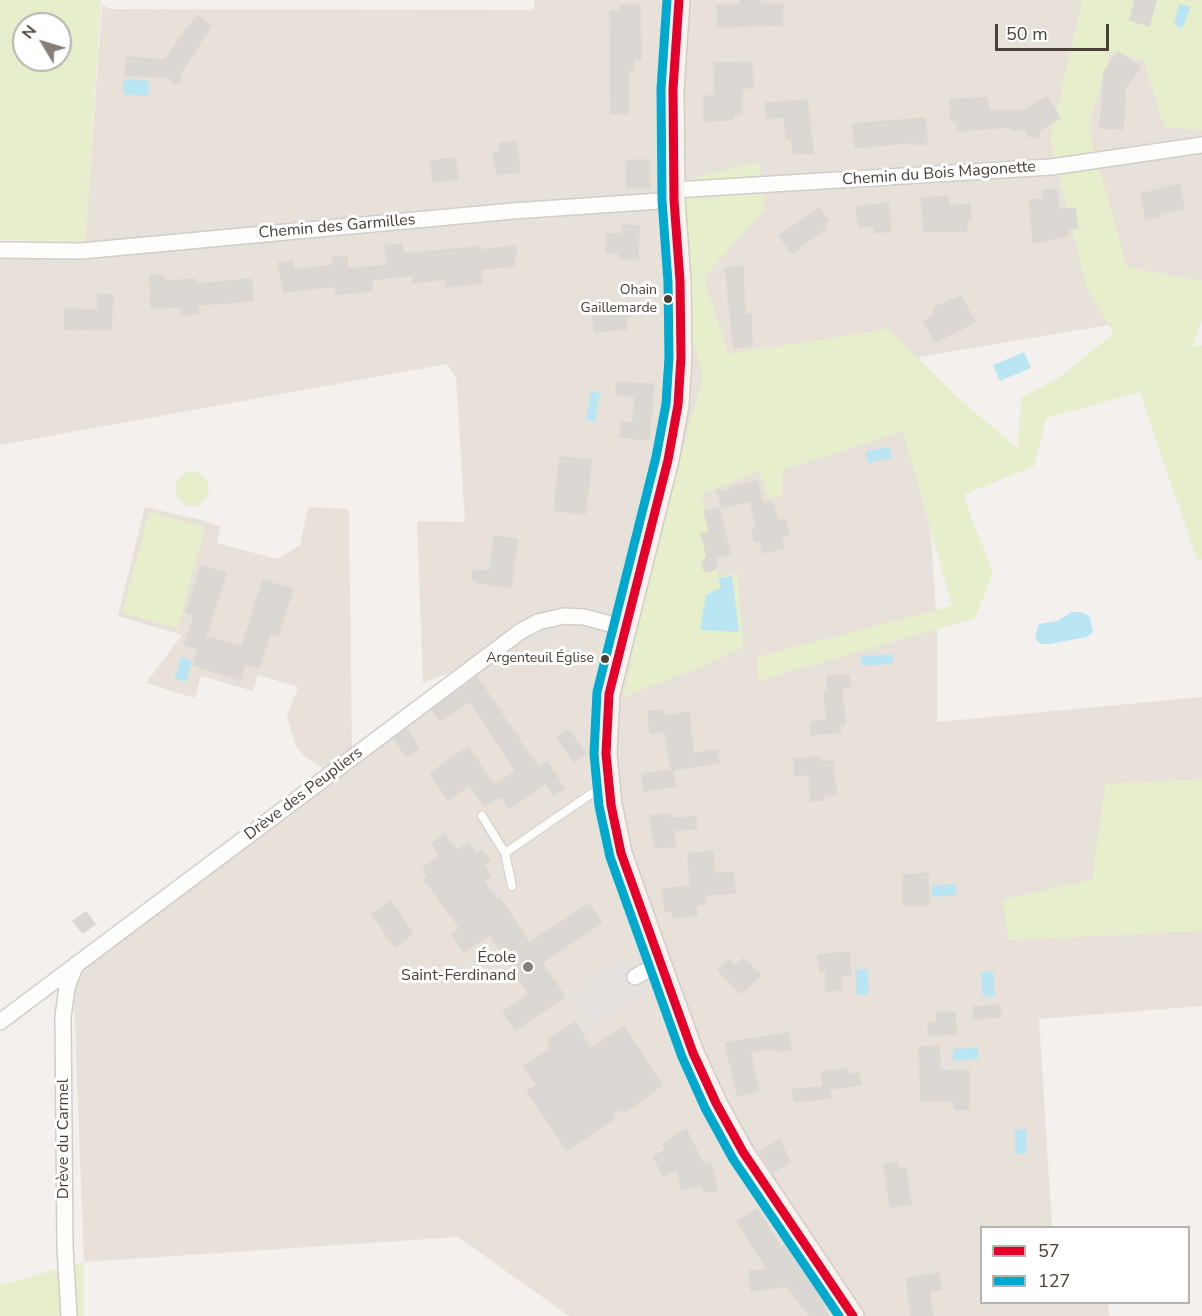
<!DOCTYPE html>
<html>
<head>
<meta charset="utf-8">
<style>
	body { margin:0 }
	#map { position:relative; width:1202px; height:1316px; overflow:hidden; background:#f3f0ed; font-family:"Nunito Sans",sans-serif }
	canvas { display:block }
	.legend { position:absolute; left:980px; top:1226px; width:210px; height:78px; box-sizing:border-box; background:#fff; border:2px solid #b7b3af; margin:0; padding:8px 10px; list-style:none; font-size:18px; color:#4b4037 }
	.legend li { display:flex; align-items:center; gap:12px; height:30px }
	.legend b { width:30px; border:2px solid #b7b3af }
	.north { position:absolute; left:12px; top:12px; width:60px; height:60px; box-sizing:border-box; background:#fff; border:2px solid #b7b3af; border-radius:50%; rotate:308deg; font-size:16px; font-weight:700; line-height:24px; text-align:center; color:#4b4037 }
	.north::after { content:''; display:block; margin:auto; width:21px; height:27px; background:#867e77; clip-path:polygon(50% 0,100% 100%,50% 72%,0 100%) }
	.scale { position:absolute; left:995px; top:24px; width:114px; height:27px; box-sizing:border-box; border:3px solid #4b4037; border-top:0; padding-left:8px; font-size:18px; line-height:21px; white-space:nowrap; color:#4b4037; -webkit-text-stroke:4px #fff; paint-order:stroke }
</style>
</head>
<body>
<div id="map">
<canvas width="1202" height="1316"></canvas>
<ul class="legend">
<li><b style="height:8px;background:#e4002b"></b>57</li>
<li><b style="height:8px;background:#00a9ce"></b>127</li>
</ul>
<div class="north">N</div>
<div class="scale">50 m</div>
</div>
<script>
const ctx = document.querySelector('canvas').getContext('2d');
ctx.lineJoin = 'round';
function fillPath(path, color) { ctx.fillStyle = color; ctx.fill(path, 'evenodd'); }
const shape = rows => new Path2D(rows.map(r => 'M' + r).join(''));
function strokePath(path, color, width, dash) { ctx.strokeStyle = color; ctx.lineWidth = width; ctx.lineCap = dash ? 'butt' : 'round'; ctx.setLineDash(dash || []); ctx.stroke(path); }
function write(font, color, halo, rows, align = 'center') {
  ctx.font = font + ' "Nunito Sans",sans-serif'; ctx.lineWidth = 6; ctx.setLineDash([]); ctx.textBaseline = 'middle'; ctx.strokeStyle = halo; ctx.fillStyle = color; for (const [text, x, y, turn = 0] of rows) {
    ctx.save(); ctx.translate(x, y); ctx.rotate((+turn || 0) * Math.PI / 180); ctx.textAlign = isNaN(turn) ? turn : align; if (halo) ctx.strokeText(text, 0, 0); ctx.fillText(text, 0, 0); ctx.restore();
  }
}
const residential = shape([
	[534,0,1202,0,1202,309,919,357,937,626,937,722,1202,697,1202,1006,1039,1019,1052,1227,982,1228,982,1302,1108,1303,1109,1316,569,1316,458,1237,84,1262,73,976,329,772,304,756,295,744,287,717,298,687,258,675,253,691,201,676,195,698,146,683,182,635,118,616,145,507,209,522,220,527,217,543,277,559,300,545,308,507,349,509,352,749,465,667,423,683,417,521,465,522,456,377,447,364,0,445,0,251,85,242,102,5,110,9,534,10]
]);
const green = shape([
	[0,0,101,0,85,242,0,240],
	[24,24,60,24,60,60,24,60],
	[1082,0,1202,0,1202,130,1164,127,1144,61,1111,51,1088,128,1127,267,1202,281,1202,318,1193,347,1202,345,1202,559,1197,560,1140,392,1046,418,1034,466,963,495,993,573,975,618,758,681,757,657,952,606,903,431,783,470,782,496,769,498,758,471,702,494,718,577,738,573,743,647,709,664,623,697,647,586,703,374,680,301,662,186,759,162,765,210,704,277,728,354,889,329,957,397,1018,449,1021,398,1060,377,1114,333,1087,289,1050,141],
	'175 489a17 17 0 1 1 34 0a17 17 0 1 1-34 0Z',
	[149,512,205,527,178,628,122,613],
	[1202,779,1202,931,1008,940,1003,899,1092,880,1105,784],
	[84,1262,84,1316,0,1316,0,1285]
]);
const parking = shape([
	[625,959,645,994,588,1027,572,998,589,989,585,981]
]);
const water = shape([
	[1179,4,1191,7,1182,29,1174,24],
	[124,79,149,81,148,96,123,94],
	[1024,352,1031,368,1000,381,993,365],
	[591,391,600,393,595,422,586,420],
	[890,447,892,458,868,463,866,451],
	[732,576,739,632,700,630,706,595,721,587,718,578],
	[1072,612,1082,612,1090,617,1093,632,1087,637,1049,644,1041,644,1035,638,1039,624,1057,621],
	[893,654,893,664,862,666,861,656],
	[181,657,192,661,186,682,175,679],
	[956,884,956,895,932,897,931,886],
	[867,969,869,994,857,995,855,970],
	[993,971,995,996,983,997,981,972],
	[978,1048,978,1059,953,1061,953,1049],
	[1026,1129,1027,1154,1015,1154,1015,1130]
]);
const building = shape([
	[740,0,760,0,760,4,783,4,783,25,718,27,717,5,740,5,740,0],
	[1135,0,1156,0,1149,26,1130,20,1135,0],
	[620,5,640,5,641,59,633,59,634,70,628,70,628,114,611,113,610,11,620,11,620,5],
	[197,15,211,26,181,72,181,82,175,84,168,77,125,75,127,57,165,60,197,15],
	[1118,52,1140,67,1125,88,1123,129,1100,128,1104,72,1118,52],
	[752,62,753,88,742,88,742,114,733,115,733,120,704,121,704,96,715,96,714,63,752,62],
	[1047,97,1060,118,1040,130,1038,138,1027,136,1028,130,1011,130,1011,127,958,131,957,121,951,121,950,99,987,98,989,111,1023,111,1047,97],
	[807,100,813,153,793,154,791,138,786,138,784,117,766,118,765,103,807,100],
	[925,118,927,144,915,145,915,142,855,148,853,124,925,118],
	[516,141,520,172,497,174,493,153,501,152,500,143,516,141],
	[455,158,458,179,433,182,430,161,455,158],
	[626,160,650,160,650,188,627,188,626,160],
	[1179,184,1184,208,1159,213,1160,216,1146,219,1141,194,1179,184],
	[1057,189,1059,210,1075,208,1078,228,1067,230,1068,236,1033,243,1029,200,1044,199,1043,191,1057,189],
	[948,196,949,206,970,204,971,221,967,221,967,231,924,232,921,198,948,196],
	[888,203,891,231,875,233,874,226,859,227,856,207,888,203],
	[819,208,829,221,824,224,826,228,792,253,779,236,819,208],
	[623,225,639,226,638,259,619,258,619,253,606,253,606,234,622,234,623,225],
	[402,244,403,254,478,247,479,250,516,246,514,266,481,269,482,283,446,287,445,279,413,283,413,275,371,280,372,291,336,294,335,286,284,292,278,263,293,261,293,270,333,265,332,258,347,256,348,269,388,265,385,246,402,244],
	[743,266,745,314,751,314,752,346,734,348,725,268,743,266],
	[164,275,164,281,196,279,197,284,251,279,253,301,198,305,198,314,182,315,182,307,151,308,150,276,164,275],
	[97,294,113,295,111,330,64,329,65,309,97,310,97,294],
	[961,296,975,322,935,342,924,321,935,315,933,308,961,296],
	[606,304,606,308,646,304,626,320,627,329,594,332,592,306,606,304],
	[617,383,654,384,649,440,620,437,621,422,633,423,635,397,616,394,617,383],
	[560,457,591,460,585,514,554,510,560,457],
	[757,481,763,504,772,502,778,521,785,519,789,535,781,537,784,548,763,553,760,540,755,542,752,528,757,527,750,501,722,508,717,490,730,492,730,487,757,481],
	[719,508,730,554,715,558,717,567,709,572,704,570,702,563,707,556,701,534,709,532,704,511,719,508],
	[494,536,517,539,511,588,475,582,471,577,474,570,490,571,494,536],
	[201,566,226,573,206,636,242,647,263,580,293,589,278,636,270,633,259,668,245,664,241,680,193,665,198,649,185,645,194,615,186,612,201,566],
	[849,675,850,687,842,688,845,725,840,725,841,732,811,735,810,722,827,720,824,692,828,692,827,676,849,675],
	[477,677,538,768,547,762,564,788,553,795,546,783,509,809,501,796,484,806,470,785,448,800,430,773,468,747,494,786,516,771,470,701,440,721,432,710,477,677],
	[663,710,665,716,689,712,693,754,717,750,719,763,671,770,665,731,650,733,648,712,663,710],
	[407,729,419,748,406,756,394,738,407,729],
	[568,730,586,754,574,762,557,737,568,730],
	[819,757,820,762,833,761,836,794,824,795,824,800,811,801,809,774,795,776,794,759,819,757],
	[673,770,675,786,644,791,642,774,673,770],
	[669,814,670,818,696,817,697,829,674,830,675,846,655,848,650,816,669,814],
	[445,834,457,851,468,843,476,853,482,850,490,861,484,865,491,876,484,881,497,899,500,898,529,943,589,904,602,923,542,963,565,997,515,1030,503,1012,529,994,490,934,464,952,452,934,460,928,424,879,428,876,423,868,440,856,432,843,445,834],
	[713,851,714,874,733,872,735,893,705,895,706,904,696,905,697,915,673,918,673,911,665,911,662,889,691,886,688,854,713,851],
	[928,873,929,905,903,905,903,875,928,873],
	[391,901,413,934,395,947,372,914,391,901],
	[86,912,95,924,83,933,73,921,86,912],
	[849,952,851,975,841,976,842,990,826,991,825,971,820,972,818,955,849,952],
	[744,958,761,975,741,994,718,970,729,959,735,966,744,958],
	[1000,1005,1001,1017,974,1019,973,1007,1000,1005],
	[936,1012,955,1012,956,1034,929,1035,928,1022,937,1022,936,1012],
	[576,1022,590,1049,624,1027,662,1085,624,1113,621,1109,612,1113,614,1119,567,1150,527,1091,537,1085,524,1066,551,1048,548,1040,576,1022],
	[788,1033,791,1050,776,1051,776,1048,750,1052,759,1091,738,1096,725,1043,788,1033],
	[939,1046,940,1071,969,1070,969,1109,955,1110,954,1101,921,1101,919,1047,939,1046],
	[847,1069,848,1074,859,1073,861,1085,830,1089,831,1098,794,1102,793,1089,823,1087,821,1072,847,1069],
	[686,1129,704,1165,711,1163,717,1190,704,1192,702,1185,682,1190,677,1169,664,1176,653,1157,666,1150,663,1144,686,1129],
	[780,1140,790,1162,773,1172,760,1151,780,1140],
	[898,1162,899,1169,906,1168,911,1204,890,1207,884,1164,898,1162],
	[757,1209,781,1247,787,1244,801,1265,799,1267,828,1309,824,1311,828,1316,810,1316,787,1286,751,1291,749,1271,768,1270,737,1221,757,1209],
	[938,1273,941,1289,929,1291,933,1316,911,1316,907,1279,938,1273]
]);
const lane = shape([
	[482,816,505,853,607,783],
	[505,853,512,886]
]);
const street = shape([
	[674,190,1051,167,1202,145],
	[0,250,81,251,513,211,674,200],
	[635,977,660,963],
	[0,1022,521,631,538,622,564,616,584,617,625,628],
	[69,1316,65,1247,63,1017,67,987,76,964]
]);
const secondary = shape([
	[679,0,673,89,674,200,680,281,681,357,678,405,668,460,609,694,606,754,611,805,621,853,660,963,693,1053,716,1103,743,1152,853,1316]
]);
const bus1 = shape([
	[679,0,673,89,674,200,680,281,681,357,678,405,668,460,609,694,606,754,611,805,621,853,693,1053,716,1103,743,1152,853,1316]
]);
const bus2 = shape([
	[667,0,661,89,662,200,668,282,669,357,666,404,656,457,597,692,594,754,599,806,610,857,682,1057,705,1108,733,1159,839,1316]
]);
const markers = [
	[668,299,5,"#4b4037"],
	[605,659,5,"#4b4037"],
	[528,967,6,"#867e77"]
];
const busNames = [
	["Ohain",657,291],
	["Gaillemarde",657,309],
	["Argenteuil Église",594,659]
];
const streetNames = [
	["Chemin du Bois Magonette",939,174,-4],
	["Chemin des Garmilles",337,227,-5],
	["Drève des Peupliers",304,794,-37],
	["Drève du Carmel",64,1139,-90]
];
const poiNames = [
	["École",516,958],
	["Saint-Ferdinand",516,976]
];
fillPath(residential, '#e7e1da');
fillPath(green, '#e6eecb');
fillPath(parking, '#e5e1de');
fillPath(water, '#bae6f4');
fillPath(building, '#dbd7d3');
strokePath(building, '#dbd7d2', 1.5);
strokePath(lane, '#d1ceca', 10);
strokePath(street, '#d1ceca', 18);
strokePath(secondary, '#d5cdc4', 24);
strokePath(lane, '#fdfdfc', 8);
strokePath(street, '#fdfdfc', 15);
strokePath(secondary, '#f7f4f0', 21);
strokePath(bus1, '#e4002b', 9);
strokePath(bus2, '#00a9ce', 9);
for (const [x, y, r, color] of markers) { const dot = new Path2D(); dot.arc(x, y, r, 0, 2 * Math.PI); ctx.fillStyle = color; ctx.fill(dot); strokePath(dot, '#fff', 2); }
write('14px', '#4b4037', '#fff', busNames, 'right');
write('16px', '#4b4037', '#fff', streetNames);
write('16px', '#4b4037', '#fff', poiNames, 'right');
</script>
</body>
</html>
